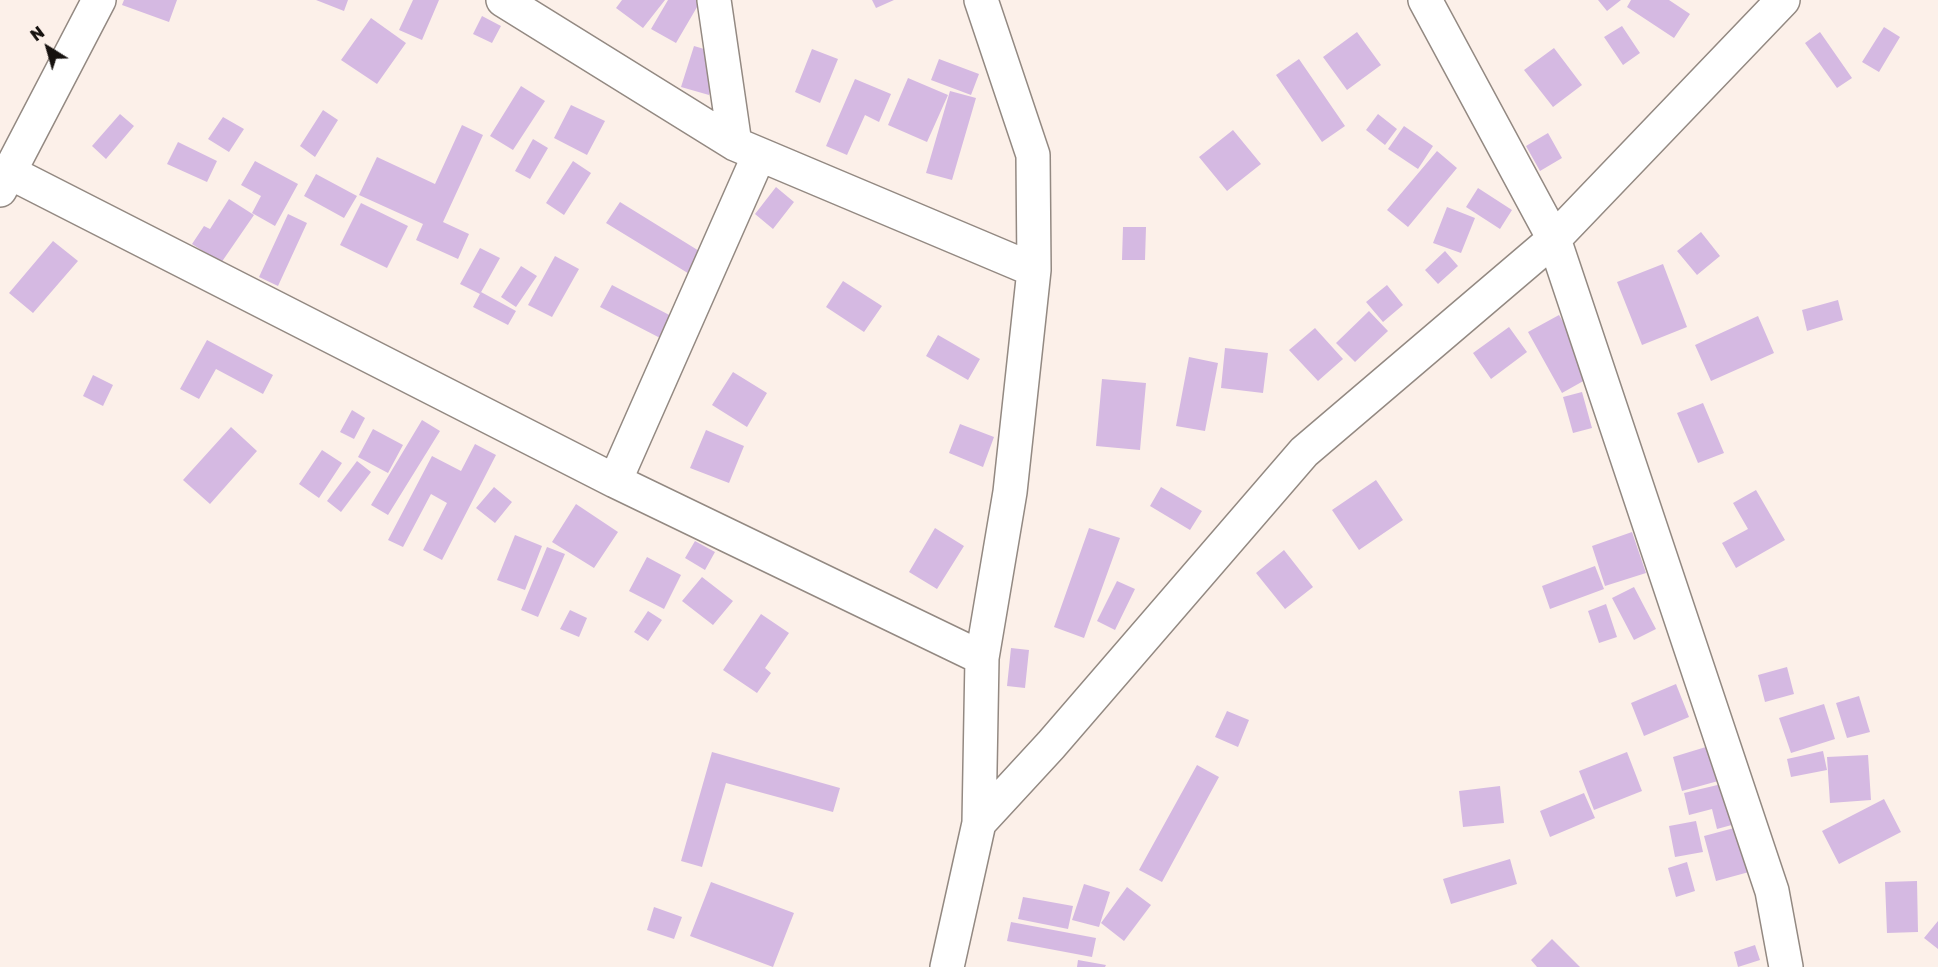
<!DOCTYPE html>
<html>
<head>
<meta charset="utf-8">
<style>
	body { margin:0 }
	#map { position:relative; width:1938px; height:967px; overflow:hidden; background:#fcf0e9; font-family:"Golos Text",sans-serif }
	canvas { display:block }
	.north { position:absolute; left:18px; top:18px; width:60px; height:60px; -webkit-text-stroke:4px #fcf0e9; paint-order:stroke; rotate:323deg; font-size:16px; font-weight:700; line-height:24px; text-align:center; color:#16120f }
	.north::after { content:''; display:block; margin:auto; width:21px; height:27px; background:#16120f; clip-path:polygon(50% 0,100% 100%,50% 72%,0 100%) }
</style>
</head>
<body>
<div id="map">
<canvas width="1938" height="967"></canvas>
<div class="north">N</div>
</div>
<script>
const ctx = document.querySelector('canvas').getContext('2d');
ctx.lineJoin = 'round';
function fillPath(path, color) { ctx.fillStyle = color; ctx.fill(path, 'evenodd'); }
const shape = rows => new Path2D(rows.map(r => 'M' + r).join(''));
function strokePath(path, color, width, dash) { ctx.strokeStyle = color; ctx.lineWidth = width; ctx.lineCap = dash ? 'butt' : 'round'; ctx.setLineDash(dash || []); ctx.stroke(path); }
const building = shape([
	[124,0,177,0,169,22,122,5],
	[316,0,348,0,344,11],
	[413,0,439,0,422,40,399,30],
	[622,0,665,0,643,28,616,8],
	[668,0,697,0,700,2,676,43,651,29],
	[872,0,894,0,876,8],
	[1598,0,1621,0,1607,11],
	[1631,0,1669,0,1690,14,1674,38,1627,7],
	[482,16,501,26,492,43,473,34],
	[371,18,406,43,377,84,341,60],
	[1622,26,1640,53,1623,65,1604,37],
	[1884,27,1900,37,1879,72,1862,62],
	[1357,32,1381,65,1347,90,1323,57],
	[1820,32,1852,78,1837,88,1805,43],
	[694,46,721,54,709,95,681,87],
	[1554,48,1582,85,1553,107,1524,70],
	[812,49,838,59,820,103,795,92],
	[939,59,979,74,971,95,931,80],
	[1299,59,1345,126,1322,142,1276,75],
	[908,78,948,95,927,142,888,125],
	[855,79,891,94,879,122,865,115,847,155,826,146],
	[521,86,545,101,513,150,490,136],
	[950,91,976,98,952,180,926,173],
	[571,105,605,121,587,155,554,138],
	[323,110,338,120,315,157,300,146],
	[120,114,134,126,106,159,92,146],
	[1378,114,1397,129,1385,145,1366,130],
	[223,117,244,129,229,152,208,139],
	[462,125,483,135,443,222,469,234,458,259,416,240,423,224,359,195,377,157,435,184],
	[1404,126,1433,146,1418,169,1388,149],
	[1233,130,1261,164,1227,191,1199,157],
	[1548,133,1562,158,1540,171,1526,146],
	[533,139,548,148,530,179,515,171],
	[178,142,217,161,207,182,167,164],
	[1437,151,1457,168,1408,227,1387,210],
	[255,161,298,184,275,226,252,213,261,196,241,185],
	[573,161,591,173,564,215,546,203],
	[316,174,357,196,344,218,304,196],
	[776,187,794,202,773,229,755,214],
	[1478,188,1512,210,1500,229,1466,207],
	[229,199,254,215,221,263,192,244,204,226,210,229],
	[620,202,704,254,691,275,606,223],
	[361,203,408,226,387,268,340,245],
	[1447,207,1475,218,1461,253,1433,243],
	[288,214,307,223,278,286,259,277],
	[1123,227,1146,227,1145,260,1122,260],
	[1701,232,1720,256,1697,275,1677,251],
	[53,241,78,261,33,313,9,293],
	[480,248,500,258,480,294,460,284],
	[1445,251,1458,266,1438,284,1425,270],
	[555,256,579,269,552,317,528,305],
	[1663,264,1687,327,1642,345,1617,282],
	[521,266,537,276,516,307,501,297],
	[843,281,882,306,864,332,826,307],
	[612,285,675,318,664,340,600,307],
	[1387,285,1403,305,1383,322,1366,302],
	[481,292,516,311,508,325,473,307],
	[1838,300,1843,320,1807,331,1802,310],
	[1369,311,1388,331,1355,362,1336,343],
	[1559,315,1594,375,1562,393,1528,332],
	[1758,316,1774,353,1711,381,1695,345],
	[1509,327,1527,352,1491,379,1473,353],
	[1315,328,1343,359,1318,381,1289,350],
	[938,335,980,359,968,380,926,356],
	[207,340,273,375,263,394,216,369,199,399,180,389],
	[1225,348,1268,353,1263,393,1221,388],
	[1189,357,1218,363,1205,431,1176,426],
	[733,372,767,393,747,427,712,405],
	[93,375,113,385,103,406,83,396],
	[1102,379,1146,383,1140,450,1096,446],
	[1582,392,1592,428,1573,433,1563,397],
	[1703,403,1724,453,1698,463,1677,413],
	[352,410,365,418,354,439,340,432],
	[422,420,440,431,388,515,371,505],
	[960,424,994,437,983,467,949,453],
	[231,427,257,451,210,504,183,480],
	[373,429,403,445,388,473,358,457],
	[706,430,744,446,729,483,690,468],
	[475,444,496,455,442,560,423,550,447,503,431,494,403,547,388,540,432,456,461,471],
	[322,450,342,463,319,498,299,484],
	[357,461,371,472,341,512,327,501],
	[1376,480,1403,520,1359,550,1332,510],
	[494,487,512,502,495,523,476,508],
	[1161,487,1202,511,1190,530,1150,506],
	[1756,490,1785,540,1736,568,1722,543,1748,529,1733,503],
	[576,504,618,532,594,568,552,542],
	[935,528,964,546,937,589,909,572],
	[1089,528,1120,538,1084,638,1054,627],
	[1632,532,1646,573,1605,586,1592,546],
	[515,535,542,546,525,590,497,580],
	[695,541,715,552,705,570,685,558],
	[547,547,565,554,538,617,521,610],
	[1284,550,1313,587,1285,609,1256,573],
	[647,557,681,575,664,609,629,591],
	[1595,566,1604,589,1550,609,1542,586],
	[702,577,733,601,713,625,682,601],
	[1117,581,1135,589,1115,630,1097,621],
	[1634,587,1656,629,1634,640,1612,598],
	[1606,604,1617,637,1599,643,1588,611],
	[570,610,587,618,579,637,560,629],
	[648,611,662,620,648,641,634,632],
	[761,614,789,633,765,668,771,673,757,693,723,670],
	[1011,648,1029,650,1025,688,1007,686],
	[1787,667,1794,694,1765,702,1758,675],
	[1676,684,1689,717,1644,736,1631,703],
	[1859,696,1870,732,1847,738,1836,703],
	[1824,704,1835,739,1791,753,1779,718],
	[1227,711,1249,720,1238,747,1215,737],
	[1719,743,1729,778,1682,791,1673,757],
	[1823,751,1827,770,1791,777,1787,759],
	[712,752,840,788,833,812,726,783,702,867,681,861],
	[1627,752,1642,791,1594,810,1579,771],
	[1868,755,1871,800,1830,803,1827,757],
	[1197,765,1219,777,1162,882,1139,870],
	[1730,782,1739,823,1717,829,1712,809,1689,815,1684,793],
	[1500,786,1504,823,1463,827,1459,791],
	[1584,793,1595,818,1550,837,1540,811],
	[1884,799,1901,832,1839,864,1822,831],
	[1696,821,1703,852,1675,857,1669,826],
	[1738,827,1749,872,1716,881,1704,836],
	[1510,859,1517,884,1451,904,1443,879],
	[1687,862,1695,891,1676,897,1668,868],
	[1917,881,1918,932,1887,933,1885,882],
	[711,882,794,913,773,967,690,936],
	[1084,884,1110,892,1099,927,1072,920],
	[1127,887,1151,905,1124,941,1101,923],
	[1023,897,1073,906,1068,929,1018,919],
	[654,907,682,917,674,939,647,930],
	[1938,921,1938,949,1924,938],
	[1011,922,1096,938,1092,957,1007,941],
	[1552,939,1580,967,1537,967,1531,960],
	[1755,945,1760,960,1738,967,1734,952],
	[1078,960,1106,965,1105,967,1077,967]
]);
const minor = shape([
	[503,0,735,144,1034,270],
	[714,0,735,144],
	[1425,0,1554,239,1772,891,1786,967],
	[9,172,615,481,982,658],
	[0,190,99,0],
	[615,481,759,155],
	[979,823,982,658,1010,492,1034,270,1033,155,981,0],
	[947,967,979,823,1051,745,1304,452,1554,239,1783,0]
]);
fillPath(building, '#d5b9e2');
strokePath(minor, '#938982', 36);
strokePath(minor, '#fff', 33);
</script>
</body>
</html>
